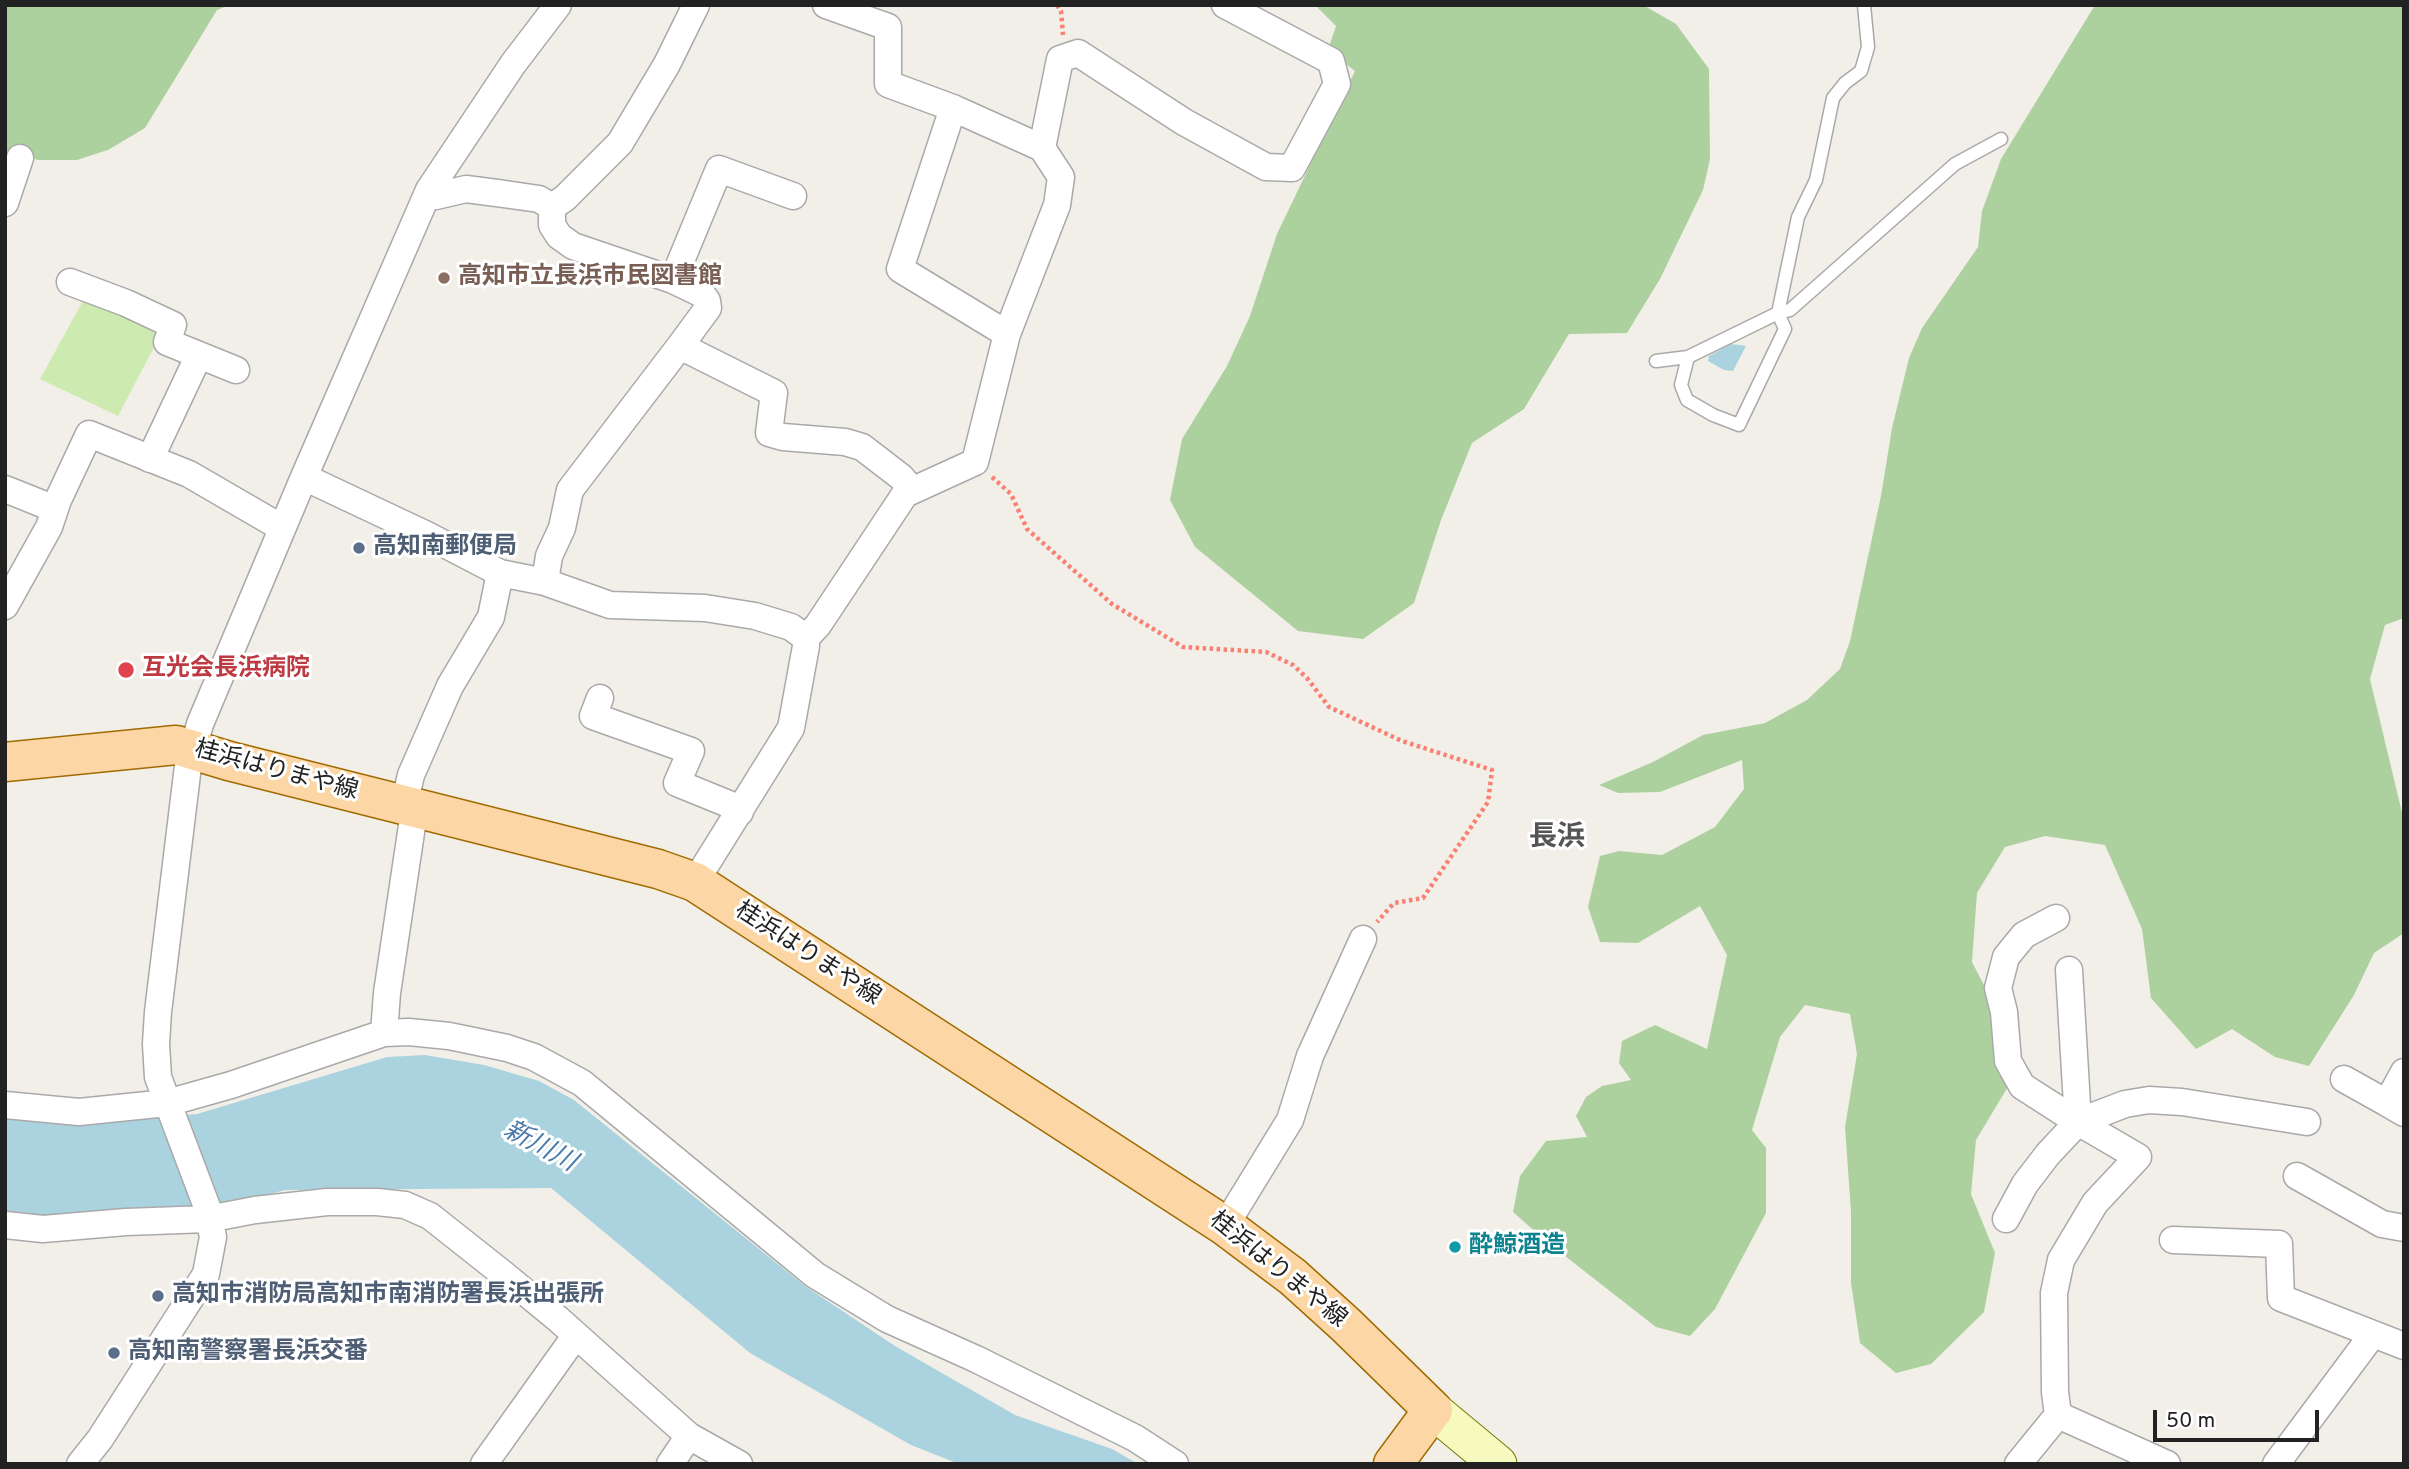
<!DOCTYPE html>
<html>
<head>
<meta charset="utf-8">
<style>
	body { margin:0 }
	#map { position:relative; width:2409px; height:1469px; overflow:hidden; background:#f2efe9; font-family:Overpass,sans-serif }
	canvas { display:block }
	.frame { position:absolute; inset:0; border:7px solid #222; pointer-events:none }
	.scale { position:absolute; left:2153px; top:1410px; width:166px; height:32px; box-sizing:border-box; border:4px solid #222; border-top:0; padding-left:9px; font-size:21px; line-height:24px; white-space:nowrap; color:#222; -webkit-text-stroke:5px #fff; paint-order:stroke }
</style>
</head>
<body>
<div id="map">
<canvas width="2409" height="1469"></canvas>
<div class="frame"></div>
<div class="scale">50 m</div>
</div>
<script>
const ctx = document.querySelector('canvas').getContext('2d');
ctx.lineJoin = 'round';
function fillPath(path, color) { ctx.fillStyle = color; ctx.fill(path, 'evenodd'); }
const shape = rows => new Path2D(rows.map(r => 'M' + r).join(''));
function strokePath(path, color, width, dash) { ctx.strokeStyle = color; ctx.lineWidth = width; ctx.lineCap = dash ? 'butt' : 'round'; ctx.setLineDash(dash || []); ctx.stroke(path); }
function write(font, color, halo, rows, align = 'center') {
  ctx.font = font + ' Overpass,"Noto Sans JP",sans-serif'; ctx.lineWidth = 6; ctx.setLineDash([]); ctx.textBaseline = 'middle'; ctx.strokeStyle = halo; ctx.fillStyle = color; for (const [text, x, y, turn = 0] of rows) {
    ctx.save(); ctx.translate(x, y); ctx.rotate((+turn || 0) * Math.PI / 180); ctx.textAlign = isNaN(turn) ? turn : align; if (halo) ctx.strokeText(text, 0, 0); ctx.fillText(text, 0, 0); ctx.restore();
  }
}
const grass = shape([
	[85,297,163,330,118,416,40,379]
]);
const forest = shape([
	[5,5,230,5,217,10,145,128,108,150,77,160,38,160,5,150],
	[1315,5,1643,5,1676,24,1709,69,1710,159,1703,190,1660,279,1627,333,1569,334,1524,409,1472,443,1441,520,1414,603,1363,639,1298,631,1195,547,1170,500,1182,439,1227,366,1250,316,1277,234,1355,71,1328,50,1336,26],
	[2095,5,2404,5,2404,618,2385,625,2370,679,2404,821,2404,933,2374,953,2354,995,2309,1066,2275,1057,2232,1029,2196,1049,2151,998,2142,929,2105,845,2045,836,2005,847,1977,893,1972,962,2001,1018,2009,1085,1976,1140,1971,1194,1995,1253,1984,1312,1931,1364,1896,1373,1860,1343,1851,1283,1851,1212,1845,1127,1857,1054,1850,1014,1805,1005,1780,1037,1752,1130,1766,1148,1766,1213,1715,1309,1690,1336,1656,1327,1547,1242,1513,1212,1520,1176,1546,1141,1587,1137,1576,1116,1586,1097,1602,1086,1631,1080,1619,1063,1622,1041,1655,1025,1707,1049,1727,955,1700,906,1638,943,1600,942,1588,907,1600,856,1619,851,1662,855,1715,827,1744,789,1742,760,1660,792,1618,793,1599,785,1653,762,1703,735,1765,723,1807,700,1840,669,1850,641,1881,496,1892,428,1909,358,1922,328,1978,247,1982,211,2001,159]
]);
const water = shape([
	[1731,344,1746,346,1733,371,1724,370,1708,361,1709,356],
	[425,1055,484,1065,539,1081,574,1100,805,1286,895,1346,1015,1415,1112,1449,1138,1464,959,1464,911,1445,750,1353,551,1188,286,1190,228,1204,41,1218,5,1215,5,1114,85,1123,197,1114,387,1057]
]);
const path = shape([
	[1057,5,1061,11,1063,35],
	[992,477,1011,494,1027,529,1112,604,1183,647,1266,652,1293,665,1307,678,1329,707,1402,741,1492,770,1488,802,1423,898,1394,903,1377,922]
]);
const lane = shape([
	[1688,357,1681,385,1687,400,1713,415,1739,425,1785,329,1778,313,1790,310,1955,164,2001,139],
	[1656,361,1688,357,1778,313,1798,217,1816,180,1833,98,1845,83,1861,71,1868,47,1864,5]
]);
const street = shape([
	[826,5,888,27,888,84,953,108],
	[429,190,436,196,466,189,497,193,539,199,552,207,565,198,620,143,667,64,696,5],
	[5,203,20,158],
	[552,207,552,225,559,236,573,246,673,280,719,169,793,196],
	[673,280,702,294,707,301,708,308,680,346,774,393,769,433,783,437,845,442,862,447,901,477,908,485,905,494],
	[70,282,126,303,173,325,167,342,199,355,150,459],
	[1007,334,900,269,953,108,1042,148],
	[199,355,236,370],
	[304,477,427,535,500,573,545,582,610,605,705,608,755,616,791,627,806,638],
	[5,489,55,509],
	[545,582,549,556,562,528,570,490,680,346],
	[5,606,49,527,58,500,89,434,189,474,282,528],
	[600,698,593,716,691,751,677,783,731,805,740,812],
	[695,882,791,728,806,646,806,638,818,625,905,494,975,462,1007,334,1057,205,1061,177,1042,148,1060,59,1078,53,1184,122,1266,167,1292,168,1337,84,1331,61,1225,5],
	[2069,970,2078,1122],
	[384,1033,387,993,413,819,404,805,411,775,450,686,491,617,500,573],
	[2404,1072,2387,1103,2404,1113],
	[2344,1079,2387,1103],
	[5,1105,79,1112,167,1103,231,1085,384,1033,409,1032,449,1036,507,1048,534,1057,582,1083,815,1275,887,1319,976,1359,1135,1438,1175,1464],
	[2297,1176,2382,1224,2404,1228],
	[2006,1219,2025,1184,2048,1154,2078,1122,2125,1104,2149,1100,2182,1102,2307,1122],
	[5,1225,43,1229,126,1222,208,1219,255,1210,327,1202,377,1202,405,1205,430,1216,502,1273,558,1319,689,1436,739,1464],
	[1225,1226,1290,1120,1310,1056,1363,939],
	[2173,1240,2279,1244,2281,1298,2404,1346],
	[2058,1415,2167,1464],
	[80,1464,100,1439,206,1274,213,1237,207,1207,158,1077,156,1044,158,1012,188,766,200,724,304,477,429,190,513,64,558,5],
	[484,1464,576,1335],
	[670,1464,689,1436],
	[2018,1464,2058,1415,2055,1392,2054,1293,2061,1260,2095,1203,2138,1157,2078,1122,2022,1086,2008,1061,2004,1012,1998,988,2006,957,2024,935,2056,918],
	[2276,1464,2367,1342,2370,1333]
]);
const secondary = shape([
	[1433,1410,1498,1464]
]);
const primary = shape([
	[5,762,176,745,229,761,658,869,695,882,1225,1226,1293,1277,1346,1325,1433,1410,1393,1464]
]);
const markers = [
	[444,278,7,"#8d6e63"],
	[359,548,7,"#5c6f8a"],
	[126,670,9,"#e0444e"],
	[1455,1247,7,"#0f9aa8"],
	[158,1296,7,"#5c6f8a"],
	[114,1353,7,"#5c6f8a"]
];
const educationNames = [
	["高知市立長浜市民図書館",458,278]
];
const serviceNames = [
	["高知南郵便局",373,548],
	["高知市消防局高知市南消防署長浜出張所",172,1296],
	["高知南警察署長浜交番",128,1353]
];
const healthNames = [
	["互光会長浜病院",142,670]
];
const streetNames = [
	["桂浜はりまや線",276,772,15],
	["桂浜はりまや線",807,955,33],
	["桂浜はりまや線",1277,1271,39]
];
const cultureNames = [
	["酔鯨酒造",1469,1247]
];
const waterNames = [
	["新川川",539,1148,28]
];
const quarterNames = [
	["長浜",1557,839]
];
fillPath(grass, '#cdebb0');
fillPath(forest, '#add19e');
fillPath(water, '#aad3df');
strokePath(lane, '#a9a9a9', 15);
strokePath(street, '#a9a9a9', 29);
strokePath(secondary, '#707d05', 39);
strokePath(primary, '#a06b00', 41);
strokePath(path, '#fa8072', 4.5, [3.5, 3.5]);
strokePath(lane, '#fff', 12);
strokePath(street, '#fff', 26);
strokePath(secondary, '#f7fabf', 37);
strokePath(primary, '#fcd6a4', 38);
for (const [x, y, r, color] of markers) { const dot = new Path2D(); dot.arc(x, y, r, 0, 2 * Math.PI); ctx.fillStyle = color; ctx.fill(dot); strokePath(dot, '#fff', 2.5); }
write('bold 24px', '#785e54', '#fff', educationNames, 'left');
write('bold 24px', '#4e5e75', '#fff', serviceNames, 'left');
write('bold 24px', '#be3a42', '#fff', healthNames, 'left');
write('24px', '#222', '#fff', streetNames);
write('bold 24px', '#0d838f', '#fff', cultureNames, 'left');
write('italic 26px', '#4a7aab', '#fff', waterNames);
write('bold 28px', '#555', '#fff', quarterNames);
</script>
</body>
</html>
